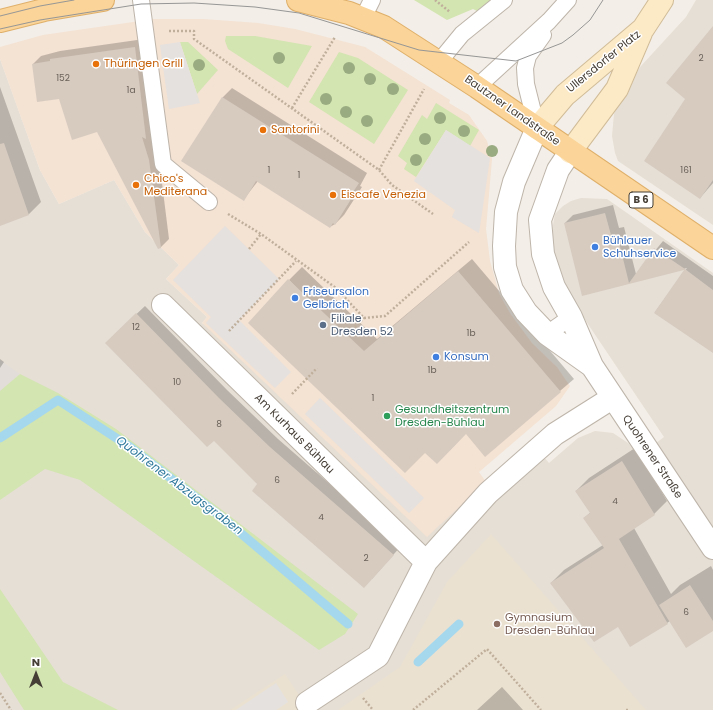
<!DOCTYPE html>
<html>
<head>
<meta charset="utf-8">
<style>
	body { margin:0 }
	#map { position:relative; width:713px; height:710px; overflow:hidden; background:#f3eee7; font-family:Poppins,sans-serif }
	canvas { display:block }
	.north { position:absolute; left:16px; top:654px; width:40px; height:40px; -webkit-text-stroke:3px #fff; paint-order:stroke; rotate:0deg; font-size:11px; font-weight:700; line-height:16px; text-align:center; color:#453e36 }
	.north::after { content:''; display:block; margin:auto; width:14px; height:18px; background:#453e36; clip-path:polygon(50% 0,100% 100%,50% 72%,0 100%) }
</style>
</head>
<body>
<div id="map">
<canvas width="713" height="710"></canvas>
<div class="north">N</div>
</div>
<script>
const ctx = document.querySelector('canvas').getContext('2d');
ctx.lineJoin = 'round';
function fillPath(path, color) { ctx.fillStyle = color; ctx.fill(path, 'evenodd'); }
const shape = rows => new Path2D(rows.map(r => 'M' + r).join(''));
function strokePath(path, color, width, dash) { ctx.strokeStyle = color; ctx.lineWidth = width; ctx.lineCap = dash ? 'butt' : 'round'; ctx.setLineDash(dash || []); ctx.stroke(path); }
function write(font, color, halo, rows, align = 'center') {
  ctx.font = font + ' Poppins,sans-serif'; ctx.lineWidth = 3; ctx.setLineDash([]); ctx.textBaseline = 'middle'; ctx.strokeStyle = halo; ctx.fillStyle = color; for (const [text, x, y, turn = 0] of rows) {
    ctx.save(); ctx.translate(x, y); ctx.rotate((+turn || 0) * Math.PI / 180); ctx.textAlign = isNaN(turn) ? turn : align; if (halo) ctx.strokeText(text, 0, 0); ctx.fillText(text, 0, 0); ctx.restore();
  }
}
const residential = shape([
	[696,0,713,0,713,225,618,161,615,153,612,136,614,114,620,95,641,66,686,17],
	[0,59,40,170,59,204,114,180,145,232,179,265,166,279,207,317,202,323,486,482,532,443,549,463,578,438,595,431,613,433,628,443,639,456,664,437,567,293,555,265,552,239,553,225,555,214,563,206,571,201,581,198,607,199,713,273,713,710,0,710]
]);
const commercial = shape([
	[154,19,203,19,258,23,295,29,365,47,450,100,449,103,469,115,487,141,492,159,486,229,490,261,499,293,510,313,532,343,557,367,570,386,556,406,479,472,486,482,427,537,202,323,207,317,166,279,179,265,145,232,114,180,59,204,40,170,0,59,0,47,43,35]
]);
const industrial = shape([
	[0,360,20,374,0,391]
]);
const education = shape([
	[491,534,646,710,338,710,400,667,447,582],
	[285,674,309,710,230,710]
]);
const green = shape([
	[414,0,493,0,477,11,473,9,447,20],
	[226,36,255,36,312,46,288,88,228,49,225,41],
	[180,42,188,42,218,70,197,94],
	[339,52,358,58,408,90,374,144,309,102],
	[436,103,479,130,470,146,446,130,416,177,404,169,407,163,398,156,422,115,427,119],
	[20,374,58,393,116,429,358,614,345,634,319,650,80,480,45,469,0,500,0,391],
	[0,589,63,682,118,710,24,710,0,672]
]);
const parking = shape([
	[180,42,200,103,169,109,160,45],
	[446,130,490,158,479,233,452,217,455,210,414,181],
	[225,226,279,279,239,320,291,372,275,388,206,323,211,317,173,280],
	[320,398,424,498,409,513,305,414],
	[276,683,288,702,276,710,236,710]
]);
const shadow = shape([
	[713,28,713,183,700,198,686,99],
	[144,39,169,239,160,248,97,130,60,98,33,64,41,56,60,51],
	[0,87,41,202,29,214,0,225],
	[232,88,367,173,360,186,362,187,344,215,335,224,330,227,258,181,244,199,182,161,223,97],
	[613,205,619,228,624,227,636,274,663,241,713,276,713,352,655,312,687,268,583,295,565,223,573,215],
	[472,259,574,379,485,455,466,433,450,450,289,280,302,267,377,339],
	[145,306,227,390,278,439,401,546,372,579,259,484,214,440,106,343],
	[0,359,4,362,0,368],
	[635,448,667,501,654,514,634,528,671,594,680,585,711,566,713,570,713,630,670,621,667,623,618,626,551,583,564,570,603,545,584,518,591,512,576,491,589,478],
	[502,687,523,710,477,710]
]);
const stream = shape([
	[0,438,58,400,130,447,224,519,348,624],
	[418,662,459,624]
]);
const building = shape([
	[713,26,713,180,700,199,644,161,685,99,666,83],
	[135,47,146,139,142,137,149,160,161,248,158,249,97,132,72,140,59,99,37,102,32,64,50,61,50,59],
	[222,97,359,183,351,195,353,196,335,225,333,223,330,228,256,181,244,201,181,161],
	[4,143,29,215,0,226,0,144],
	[605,213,611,235,617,234,629,283,654,248,685,269,713,290,713,353,654,313,684,270,582,296,564,223],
	[458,271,561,392,485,457,466,434,437,464,425,453,405,473,248,323,288,279,364,351],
	[136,313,219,398,270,447,394,555,364,588,252,491,257,484,214,441,207,447,105,343],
	[622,461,655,515,619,539,668,624,630,647,618,627,594,642,550,583,604,548,583,518,590,513,575,491],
	[690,585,713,621,713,631,686,648,659,605]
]);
const path = shape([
	[435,0,450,12],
	[169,31,194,31,194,39,379,170,392,185,433,214],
	[292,108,335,37],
	[379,170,424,89],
	[228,214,261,234,336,288,364,318,385,316,469,242],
	[249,249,261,234],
	[229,331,296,261],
	[346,335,364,318],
	[292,394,317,368],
	[0,693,11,710],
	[363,698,373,710],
	[413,710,487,649,541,710],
	[626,710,629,710]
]);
const service = shape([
	[141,0,163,164,209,202],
	[363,18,372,0],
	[439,62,462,34,504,0],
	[477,87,549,21,568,0],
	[537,128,526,84,525,68,528,56,543,35],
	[547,334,571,317]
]);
const minor = shape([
	[163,305,426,562],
	[307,703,378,656,426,562,488,493,555,434,612,398]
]);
const tertiary = shape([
	[537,128,514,182,506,212,504,246,505,267,512,290,526,312,547,334,592,366],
	[570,152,558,170,540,220,543,254,554,287,571,317,592,366,713,548]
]);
const secondary = shape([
	[537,128,565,95,643,29,662,0],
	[570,152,617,89,641,33]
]);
const primary = shape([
	[298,0,349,13,384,27,477,87,713,248],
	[0,21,44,10,103,0]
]);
const tram = shape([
	[0,16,40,6,74,0],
	[0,29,40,20,141,4,194,3,255,7,299,13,419,50,516,61,562,43,573,35,590,20,603,0]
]);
const trees = [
	[279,58],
	[199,65],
	[349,68],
	[370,79],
	[393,89],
	[326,99],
	[346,112],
	[440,118],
	[367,121],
	[464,131],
	[425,139],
	[492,151],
	[416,160]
];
const markers = [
	[96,64,4,"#e8710a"],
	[263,130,4,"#e8710a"],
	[136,185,4,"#e8710a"],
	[333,195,4,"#e8710a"],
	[595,247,4,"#3f7fe0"],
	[295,298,4,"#3f7fe0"],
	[323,325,4,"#5c6f8a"],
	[436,357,4,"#3f7fe0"],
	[387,416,4,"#2e9e5b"],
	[497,624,4,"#8d6e63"]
];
const numberNames = [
	["2",701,59],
	["152",63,79],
	["1a",131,91],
	["1",269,171],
	["161",686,171],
	["1",299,176],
	["12",136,328],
	["1b",471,334],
	["1b",432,371],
	["10",177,383],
	["1",373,399],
	["8",219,425],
	["6",277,481],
	["4",615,502],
	["4",321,518],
	["2",366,559],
	["6",686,613]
];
const shields = [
	[641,200,24]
];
const shieldNames = [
	["B 6",641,200]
];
const streetNames = [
	["Ullersdorfer Platz",604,62,-39],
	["Bautzner Landstraße",512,111,35],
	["Am Kurhaus Bühlau",294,434,45],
	["Quohrener Straße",652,457,56]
];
const foodNames = [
	["Thüringen Grill",104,64],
	["Santorini",271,130],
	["Chico's",144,179],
	["Mediterana",144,192],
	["Eiscafe Venezia",341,195]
];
const shopNames = [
	["Bühlauer",603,241],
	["Schuhservice",603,254],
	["Friseursalon",303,292],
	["Gelbrich",303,305],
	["Konsum",444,357]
];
const serviceNames = [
	["Filiale",331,319],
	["Dresden 52",331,332]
];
const leisureNames = [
	["Gesundheitszentrum",395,410],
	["Dresden-Bühlau",395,423]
];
const educationNames = [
	["Gymnasium",505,618],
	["Dresden-Bühlau",505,631]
];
const waterNames = [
	["Quohrener Abzugsgraben",179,486,37]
];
fillPath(residential, '#e6dfd5');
fillPath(commercial, '#f4e2d3');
fillPath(industrial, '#e2ddd8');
fillPath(education, '#ebe1d1');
fillPath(green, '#d3e5b1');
fillPath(parking, '#e4e1df');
fillPath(shadow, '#0003');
strokePath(stream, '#a5d7ed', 9);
fillPath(building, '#d7cbc0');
strokePath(service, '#beb5aa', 18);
strokePath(minor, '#beb5aa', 24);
strokePath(tertiary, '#beb5aa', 24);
strokePath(secondary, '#d1bc98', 24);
strokePath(primary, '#dfaf69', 24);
strokePath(path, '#bfaf9b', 2.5, [2, 2]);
strokePath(service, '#fff', 16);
strokePath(minor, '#fff', 22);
strokePath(tertiary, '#fff', 22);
strokePath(secondary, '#fceac7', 22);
strokePath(primary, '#fad498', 22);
strokePath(tram, '#969696', 1);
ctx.fillStyle = '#99ab80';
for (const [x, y] of trees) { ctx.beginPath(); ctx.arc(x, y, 6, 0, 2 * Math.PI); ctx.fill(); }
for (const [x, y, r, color] of markers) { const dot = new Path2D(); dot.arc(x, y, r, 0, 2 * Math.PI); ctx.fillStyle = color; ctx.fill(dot); strokePath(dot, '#fff', 1.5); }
write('9px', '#6a6158', null, numberNames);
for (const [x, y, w] of shields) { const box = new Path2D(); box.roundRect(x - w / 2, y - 8, w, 16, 3); ctx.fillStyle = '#fff'; ctx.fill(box); strokePath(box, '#453e36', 1); }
write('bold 10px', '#453e36', null, shieldNames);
write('11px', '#453e36', '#fff', streetNames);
write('11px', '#c56008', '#fff', foodNames, 'left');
write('11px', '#366cbe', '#fff', shopNames, 'left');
write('11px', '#4e5e75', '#fff', serviceNames, 'left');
write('11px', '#27864d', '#fff', leisureNames, 'left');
write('11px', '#785e54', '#fff', educationNames, 'left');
write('italic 12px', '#307a9d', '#fff', waterNames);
</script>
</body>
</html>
